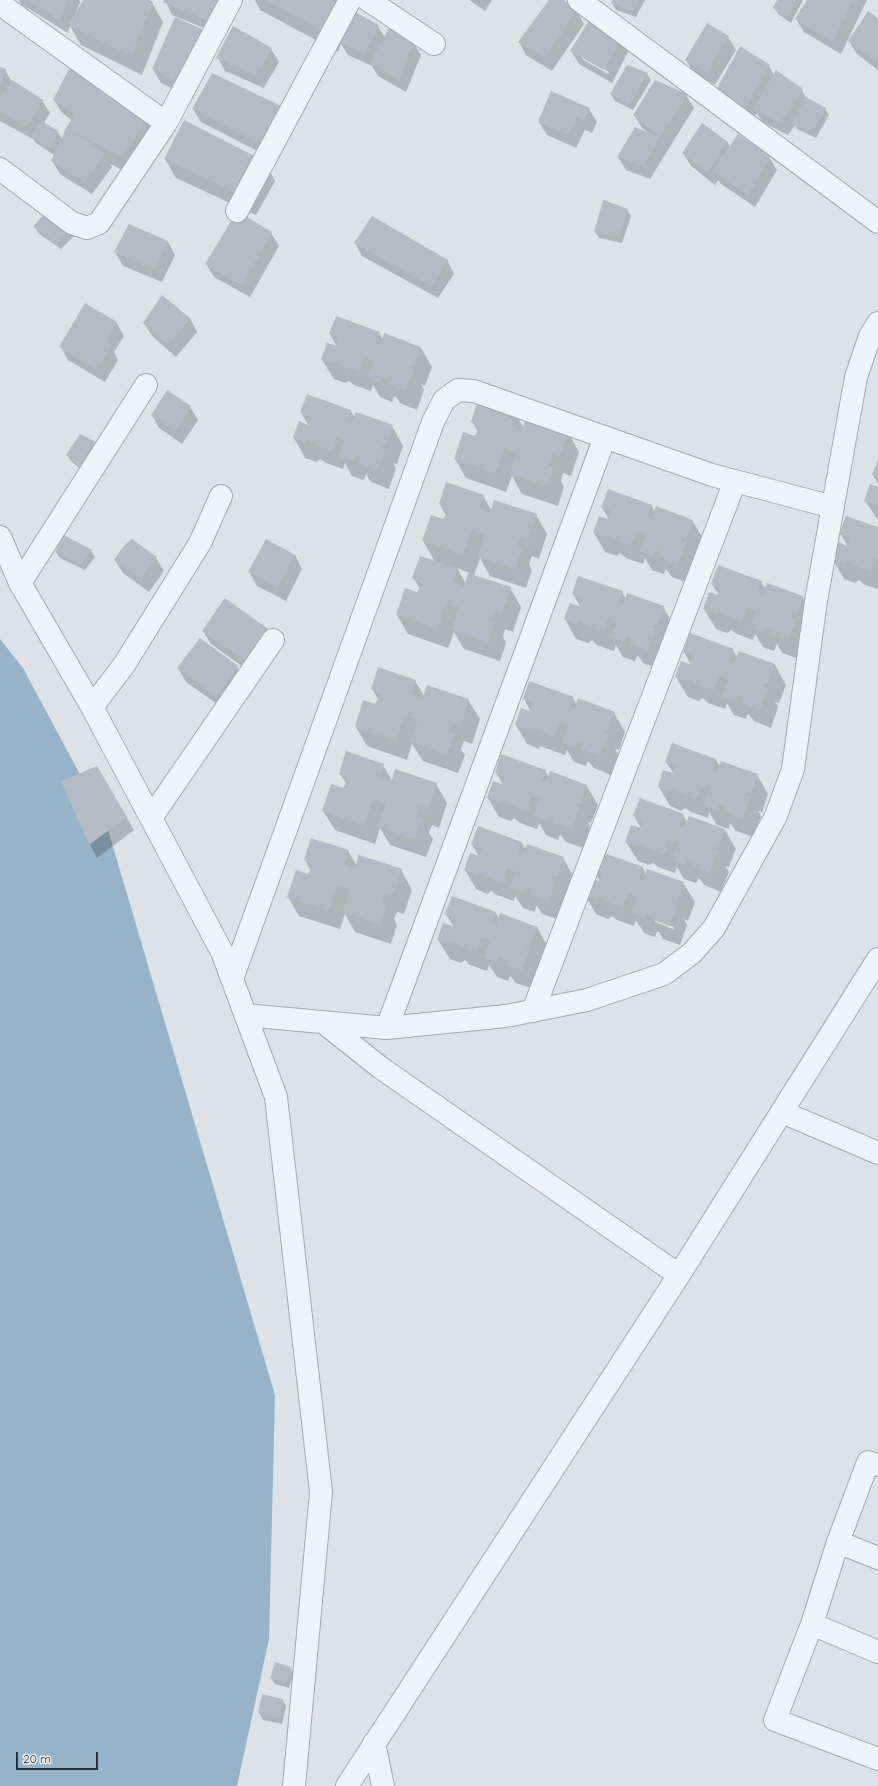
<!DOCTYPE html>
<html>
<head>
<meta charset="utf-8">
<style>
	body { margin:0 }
	#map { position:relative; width:878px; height:1786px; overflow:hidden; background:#dde2e7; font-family:Quicksand,sans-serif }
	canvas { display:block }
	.scale { position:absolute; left:16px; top:1752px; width:82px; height:18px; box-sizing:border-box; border:2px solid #26313e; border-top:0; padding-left:5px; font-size:12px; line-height:14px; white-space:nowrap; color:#26313e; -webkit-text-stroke:3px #ecf1f5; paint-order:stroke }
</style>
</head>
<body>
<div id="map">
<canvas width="878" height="1786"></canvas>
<div class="scale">20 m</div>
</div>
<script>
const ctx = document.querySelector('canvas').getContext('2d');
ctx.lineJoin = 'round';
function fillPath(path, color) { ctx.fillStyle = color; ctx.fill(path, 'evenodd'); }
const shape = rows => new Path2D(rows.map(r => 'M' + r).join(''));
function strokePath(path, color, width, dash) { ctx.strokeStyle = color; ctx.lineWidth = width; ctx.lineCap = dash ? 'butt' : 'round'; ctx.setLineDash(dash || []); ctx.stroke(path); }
const water = shape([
	[0,639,23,668,106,823,275,1395,269,1639,237,1786,0,1786]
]);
const shadow = shape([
	[19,0,79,0,80,2,76,13,77,14,84,0,146,0,152,3,163,22,142,75,81,45,70,26,68,33,21,4],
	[165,0,230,0,216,33,172,15],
	[255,0,345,0,353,14,378,26,385,38,413,42,421,55,406,92,378,76,372,66,348,55,341,44,338,52,260,10],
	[469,0,492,0,485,11],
	[551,0,563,0,576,10,584,24,552,71,526,55,519,42],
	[614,0,645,0,636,17,616,10,612,3],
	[778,0,803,0,791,23,778,14,774,8],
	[808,0,867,0,841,54,804,32,796,19],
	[878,19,878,70,857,54,849,41],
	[707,24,728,37,736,50,715,85,694,73,686,60],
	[620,39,628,52,612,83,579,64,571,51],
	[582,56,609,72,608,74,582,59],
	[213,45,193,99,161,83,153,69],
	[271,49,279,62,264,88,225,71,218,58],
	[769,66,774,75,802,90,806,98,825,109,829,115,816,138,797,129,795,125,788,135,762,122,757,113,752,121,724,105],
	[0,68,5,70,12,82,42,100,50,113,44,123,58,132,62,139,72,120,62,113,54,100,168,124,133,175,110,164,112,167,92,194,60,174,52,161,54,155,36,143,33,139,0,121],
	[647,74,651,80,633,110,615,101,611,94],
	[686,95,694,108,650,179,626,170,618,157,648,132,642,128,634,115],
	[280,107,267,156,201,122,193,109],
	[589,109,597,122,592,133,585,130,576,148,547,135,539,122],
	[702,125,728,143,730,147,769,157,777,170,755,207,721,184,718,180,715,185,691,166,683,153],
	[165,159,264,161,275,181,256,215,176,178],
	[627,210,631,216,622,243,599,238,595,232],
	[129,225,168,242,175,255,162,282,123,266,115,252],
	[35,227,70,230,74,236,61,249,38,233],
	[271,233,279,246,250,297,214,277,206,264],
	[355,243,447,260,454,274,438,298,362,256],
	[190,318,197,332,176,357,152,336,144,323],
	[116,322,124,336,114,352,118,360,105,382,68,360,61,347],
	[379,333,383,340,421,348,432,367,425,386,421,384,424,390,417,410,400,403,396,397,394,396,392,402,380,397,373,385,371,391,354,385,349,381,345,383,334,379,322,360,338,348,330,334],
	[308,396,351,411,355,418,392,426,403,446,397,464,393,463,396,468,389,489,371,482,366,474,364,480,352,476,345,463,343,469,326,463,320,459,316,462,305,458,294,438,299,423,309,426,301,413],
	[190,407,198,420,182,444,159,428,152,415],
	[515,413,524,429,568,432,579,452,571,476,563,473,561,481,564,487,558,506,522,494,512,476,506,492,466,478,455,459,478,432,472,421],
	[80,435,88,475,71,461,67,455],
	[878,462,878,484,873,475],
	[878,488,878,520,865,501],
	[483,496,492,511,536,515,547,534,539,559,532,556,529,564,532,570,526,588,490,576,480,558,474,576,510,588,521,607,513,632,505,629,503,637,506,643,500,661,464,649,454,632,448,648,408,634,397,615,420,589,413,577,435,562,423,541,446,516,440,504],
	[457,568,470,573,466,584],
	[651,505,655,512,692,520,704,540,697,558,693,557,696,562,689,583,672,577,666,569,664,574,652,570,645,558,643,564,626,558,620,553,617,556,605,552,594,533,609,520,602,507],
	[878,528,878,589,865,585,859,580,855,583,844,579,833,560,848,547,841,534],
	[91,551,95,557,85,570,60,558,56,552],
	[295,555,302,569,286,601,257,586,249,572],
	[156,558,164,571,149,592,123,573,115,560],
	[761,582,766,589,767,584,803,597,814,616,799,659,782,653,777,644,774,651,763,647,755,634,753,640,737,634,731,630,727,633,716,629,704,609,720,597,712,584],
	[622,592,626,599,663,607,674,626,660,669,643,663,639,657,637,656,635,661,623,657,616,645,614,651,597,645,592,640,588,643,576,639,565,619,581,608,573,594],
	[267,630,275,643,253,674,211,644,203,631],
	[733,650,737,657,739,653,775,665,786,685,779,703,775,702,778,707,771,728,754,721,748,714,746,719,734,715,727,703,725,709,708,703,703,698,699,701,688,697,676,677,691,665,684,652],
	[237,667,245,680,224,709,186,682,178,668],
	[415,681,424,696,468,700,480,719,472,744,464,741,461,749,465,755,458,773,423,761,412,744,407,760,367,746,356,727,379,701,372,689],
	[530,682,573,698,577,705,614,713,625,732,619,750,615,749,618,754,611,775,594,768,588,761,586,766,574,762,567,750,565,755,540,746,539,749,527,744,516,725,531,712,524,699],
	[716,760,720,767,757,775,768,794,762,812,758,811,761,816,754,837,736,831,730,823,729,829,717,825,709,812,708,818,691,812,685,808,681,811,670,806,659,787,674,774,666,762],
	[383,765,392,781,436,784,447,803,439,828,432,825,429,833,433,839,426,857,390,845,380,828,375,844,335,830,323,811,347,785,340,773],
	[97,767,134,830,97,858,90,845,62,782],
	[545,770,549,778,586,785,598,805,591,823,588,822,590,827,583,848,566,842,560,834,558,840,546,835,539,823,537,829,520,823,514,818,511,821,499,817,488,798,503,785,496,772],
	[683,815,687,822,725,830,736,849,729,867,725,866,729,872,721,892,704,885,699,878,696,883,684,879,677,867,675,873,658,867,653,863,649,865,638,861,626,842,642,830,634,816],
	[522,843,526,850,563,858,574,877,568,896,564,895,567,900,560,920,542,914,538,907,536,906,535,912,523,908,515,896,514,901,497,895,491,891,487,894,476,889,465,870,480,858,472,845],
	[348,851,357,866,401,870,412,890,404,914,397,912,394,919,397,925,391,944,355,932,345,914,340,929,299,916,288,897,311,871,305,860],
	[643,868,646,875,683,883,695,902,688,921,684,919,687,925,680,945,663,939,659,932,657,932,655,937,644,933,636,920,634,926,617,920,612,916,608,919,596,914,585,895,601,883,593,870],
	[655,920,674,927,673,929,655,922],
	[495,912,499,919,537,927,548,947,541,965,537,964,540,969,534,989,516,983,510,976,508,981,497,977,489,965,487,971,470,965,465,960,461,963,450,959,438,940,454,927,446,914],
	[290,1667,294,1674,289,1688,275,1684,271,1678],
	[263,1695,283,1700,286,1706,282,1724,263,1720,259,1713]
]);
const building = shape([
	[27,0,68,0,60,20],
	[83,0,149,0,153,2,131,56,69,25],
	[164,0,217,0,209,21,163,2],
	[266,0,340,0,327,33],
	[549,0,564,0,577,10,545,58,518,42],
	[613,0,639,0,633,11,611,3],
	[777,0,796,0,787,18,773,8],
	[807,0,853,0,833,42,795,19],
	[353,11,379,25,365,53,339,42],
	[868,11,878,18,878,58,876,62,848,41],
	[175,17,206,31,185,87,152,69],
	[588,22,621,38,604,70,570,51],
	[707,23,729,36,707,73,685,60],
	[233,26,272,48,256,75,216,58],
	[389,28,414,41,399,80,370,63],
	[740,46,770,65,744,109,715,92],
	[78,51,157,104,122,157,68,129,105,153,85,182,51,161,66,128,75,114,53,100],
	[627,65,648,73,630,104,610,94],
	[0,67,6,69,0,87],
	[776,70,803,89,780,122,753,109],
	[212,73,281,106,259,143,192,109],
	[12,80,43,100,26,127,0,112,0,99],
	[655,80,687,94,660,137,633,115],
	[551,91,590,108,584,120,577,117,569,135,538,122],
	[806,97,826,108,812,132,792,123],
	[184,120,264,161,245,196,164,159],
	[42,121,58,131,51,149,31,137],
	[702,123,728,142,708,172,682,153],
	[635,127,660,137,643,166,617,157],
	[738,134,770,156,748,195,712,171],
	[603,200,628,209,619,237,594,232],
	[46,211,71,229,57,244,33,227],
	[237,211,272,232,242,285,205,264],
	[372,216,448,260,431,286,354,243],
	[129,224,168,241,155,270,114,252],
	[162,295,190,318,168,345,143,323],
	[85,303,117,322,107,339,111,346,97,370,59,347],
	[336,316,380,332,375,344,380,345,384,333,421,347,414,367,410,365,409,367,414,369,406,391,388,384,390,379,383,377,381,383,368,378,374,361,365,358,360,372,342,366,337,362,334,364,321,360,327,343,337,346,339,338,329,334],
	[167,390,191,406,175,431,151,415],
	[307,394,351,410,347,422,351,424,356,412,393,425,386,445,382,444,381,446,385,448,378,470,359,463,361,458,355,456,353,461,339,456,345,440,336,437,332,451,314,444,308,440,305,443,293,438,299,421,308,425,311,417,300,413],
	[478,400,515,413,511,427,522,431,526,417,568,431,560,457,552,454,548,465,553,467,547,487,510,474,517,452,504,447,495,473,454,459,463,432,475,436,480,428,471,422],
	[80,434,101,444,84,469,66,455],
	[878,460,878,477,872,475],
	[446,482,484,495,479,509,490,513,494,500,537,514,528,540,520,537,517,548,522,549,515,569,478,557,485,534,472,530,463,555,422,541,431,515,443,519,448,511,439,504],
	[870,484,878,487,878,504,877,505,864,501],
	[608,489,652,505,647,516,652,518,656,506,693,520,686,539,682,538,681,541,686,542,678,564,659,557,661,552,655,550,653,556,640,551,646,534,637,531,632,545,614,539,609,535,605,537,593,533,599,516,608,519,611,511,601,508],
	[846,516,878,527,878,559,875,558,871,572,853,565,847,561,844,564,832,560,838,542,847,546,850,538,839,534],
	[64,535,92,550,81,564,55,552],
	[132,539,157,557,141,579,114,560,124,546],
	[266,539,295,555,278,588,248,572],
	[420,556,458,568,453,582,464,586,468,573,511,587,502,613,494,610,491,621,495,623,489,642,452,630,459,607,446,603,437,629,396,615,405,588,417,592,422,584,412,578],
	[718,565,762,581,758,593,762,595,767,583,803,596,796,616,792,615,791,617,796,619,788,640,770,634,772,629,766,627,763,632,751,628,756,611,747,607,742,621,724,615,719,611,716,614,703,609,709,592,719,595,721,588,711,584],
	[578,576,623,591,618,603,623,605,627,593,664,606,657,626,653,625,652,627,656,629,649,650,630,644,632,639,626,637,624,642,611,638,617,621,608,618,603,632,585,625,580,621,576,624,564,619,570,603,579,606,582,598,572,594],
	[225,598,268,629,245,661,202,631],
	[690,633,734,649,729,661,734,663,739,651,775,664,768,684,764,683,763,686,768,687,760,709,741,702,743,697,737,695,735,701,722,696,728,679,719,676,714,690,696,684,691,679,687,682,675,677,681,661,690,664,693,656,683,652],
	[200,638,238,666,216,697,177,668],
	[378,667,416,680,412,694,423,698,427,685,469,699,461,725,453,722,449,733,454,734,447,754,410,742,418,719,405,715,396,741,355,727,363,700,375,704,381,695,371,689],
	[529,681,574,697,569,708,574,710,578,698,615,712,608,731,604,730,603,732,608,734,600,756,581,749,583,744,577,742,575,747,562,743,568,726,559,723,554,736,529,727,528,730,515,725,521,708,530,711,533,703,523,699],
	[672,743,716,759,712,771,716,772,721,761,758,774,751,793,747,792,746,795,750,796,743,818,724,811,726,806,719,804,718,810,704,805,710,788,701,785,696,799,678,793,673,789,670,792,658,787,663,770,673,773,676,765,665,762],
	[346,751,384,764,379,779,391,782,395,769,437,783,428,809,421,806,417,817,422,819,415,839,378,826,386,803,373,799,364,825,322,811,331,784,343,788,349,780,339,774],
	[501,754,546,770,541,781,546,783,550,771,587,785,580,804,576,803,575,805,580,807,572,829,553,822,555,817,549,815,547,821,534,816,540,799,531,796,526,810,508,803,503,799,499,802,487,798,493,781,502,784,505,776,495,773],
	[97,766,127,817,89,845,61,781],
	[640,798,684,814,680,826,684,827,689,816,725,829,718,848,714,847,713,849,718,851,710,873,692,866,693,861,687,859,685,864,672,860,678,843,669,840,664,854,646,848,641,844,638,846,625,842,631,825,641,828,644,820,633,816],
	[478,826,522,842,518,854,522,856,527,844,564,857,557,877,553,876,552,878,556,879,549,901,530,895,532,890,525,887,524,893,510,889,516,872,507,868,502,882,485,876,479,872,476,875,464,870,470,853,479,856,482,848,471,845],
	[311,838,349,850,344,865,355,868,359,855,402,869,393,895,385,893,382,903,387,905,380,925,343,912,350,889,337,885,329,911,287,897,296,870,308,874,313,866,304,860],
	[599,851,643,867,639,879,643,881,647,869,684,882,677,902,673,900,672,903,677,905,669,926,651,919,652,914,646,913,644,918,631,913,637,897,628,893,623,908,605,901,600,897,597,900,584,895,590,878,599,881,602,873,592,870],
	[452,896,496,912,492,923,496,925,500,913,537,927,530,946,526,945,525,947,530,949,522,970,504,964,505,959,499,957,497,962,484,958,490,941,481,938,476,952,458,945,453,941,450,944,437,940,443,923,453,926,455,918,445,914],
	[275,1662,291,1667,286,1683,270,1678],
	[262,1694,283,1699,279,1718,258,1713]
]);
const street = shape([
	[368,0,434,44],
	[579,0,878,222],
	[0,4,166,123],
	[0,169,72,223,87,228,99,223,166,123,231,0],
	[237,211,350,0],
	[0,537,20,583,92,707,222,952,276,1097,321,1492,294,1786],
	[20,583,146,385],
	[92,707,124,665,200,543,221,496],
	[151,818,273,640],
	[232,979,433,422,444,400,458,390,474,391,712,475,833,507],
	[533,1011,735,481],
	[245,1015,387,1028,506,1016,587,1000,664,974,692,953,714,928,776,816,793,769,816,601,856,377,870,336,878,323],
	[323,1022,381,1068,679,1275],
	[387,1028,605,437],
	[782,1112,878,1153],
	[838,1542,868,1462,878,1465],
	[812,1624,838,1542,878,1558],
	[878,1652,812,1624,775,1720,878,1759],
	[374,1743,383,1786],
	[347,1786,679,1275,878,959]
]);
fillPath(water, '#96b3c9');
fillPath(shadow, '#0003');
fillPath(building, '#b4bbc4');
strokePath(street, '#a2a9b1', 24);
strokePath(street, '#eff2f6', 22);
</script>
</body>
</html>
